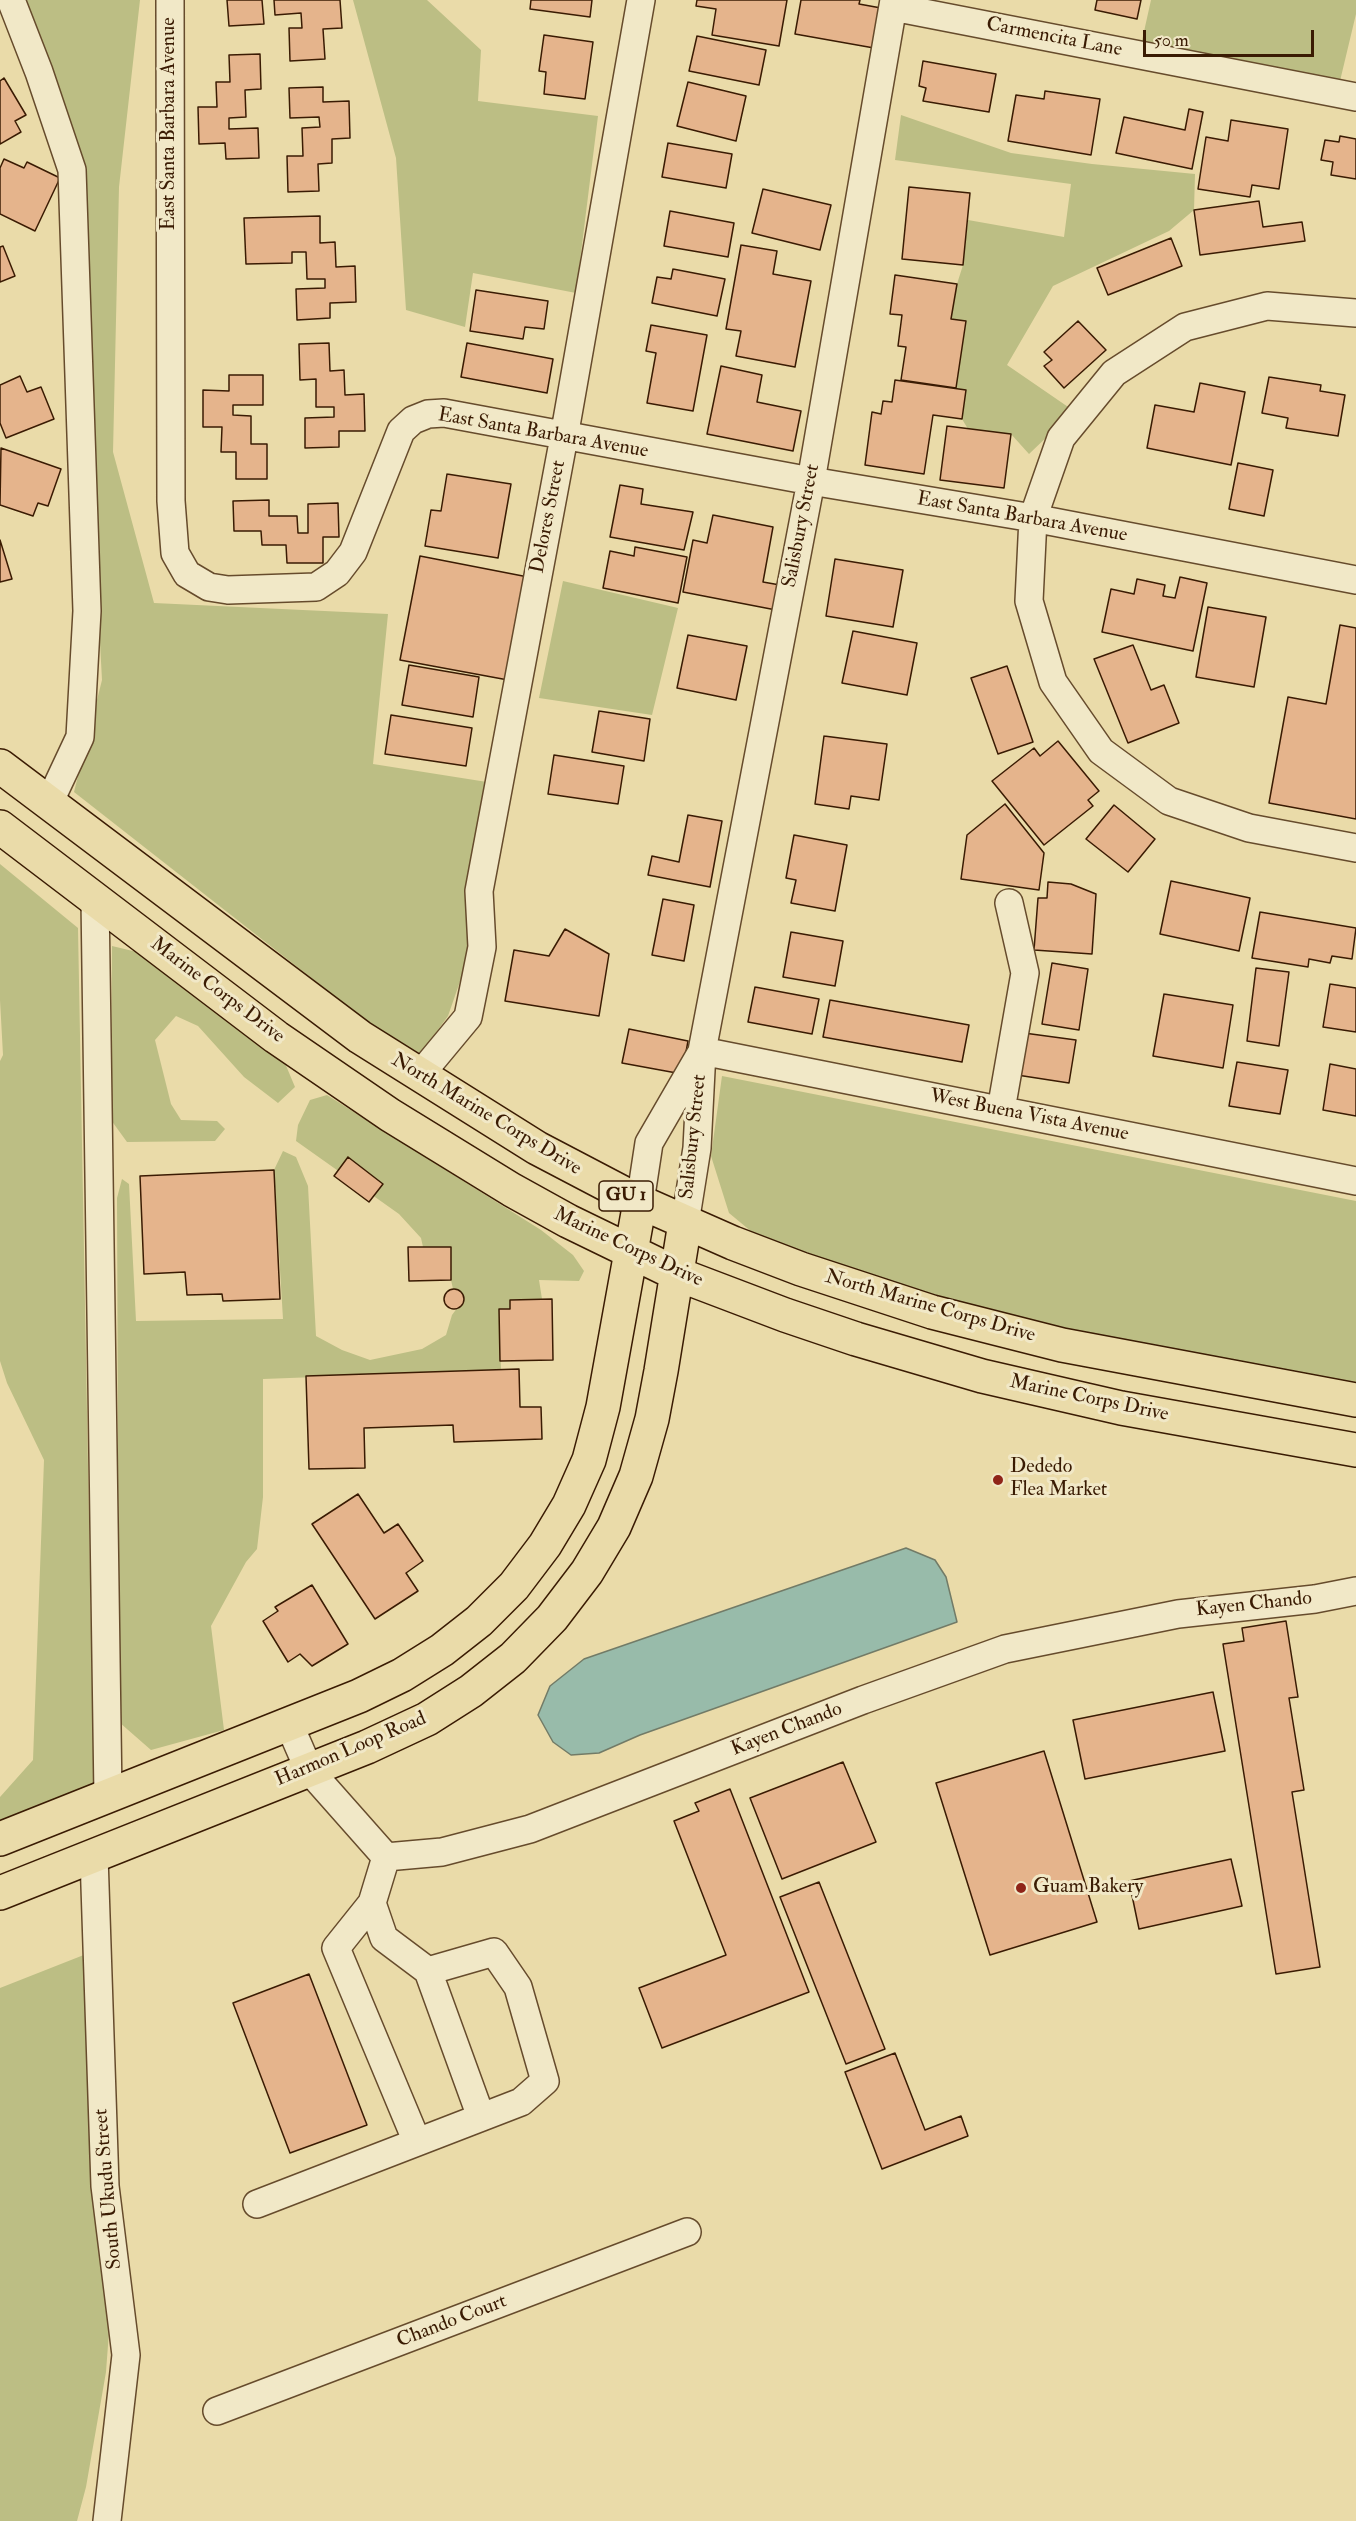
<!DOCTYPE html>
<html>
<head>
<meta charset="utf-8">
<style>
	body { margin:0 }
	#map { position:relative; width:1356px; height:2521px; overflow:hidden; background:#eadba9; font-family:"IM FELL Double Pica",serif }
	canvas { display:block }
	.scale { position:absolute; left:1143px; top:30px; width:171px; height:27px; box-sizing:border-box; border:3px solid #3a1b03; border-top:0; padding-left:8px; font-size:18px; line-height:21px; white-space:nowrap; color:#3a1b03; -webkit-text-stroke:4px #f1e8c7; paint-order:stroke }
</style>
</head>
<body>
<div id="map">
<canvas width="1356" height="2521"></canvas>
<div class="scale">50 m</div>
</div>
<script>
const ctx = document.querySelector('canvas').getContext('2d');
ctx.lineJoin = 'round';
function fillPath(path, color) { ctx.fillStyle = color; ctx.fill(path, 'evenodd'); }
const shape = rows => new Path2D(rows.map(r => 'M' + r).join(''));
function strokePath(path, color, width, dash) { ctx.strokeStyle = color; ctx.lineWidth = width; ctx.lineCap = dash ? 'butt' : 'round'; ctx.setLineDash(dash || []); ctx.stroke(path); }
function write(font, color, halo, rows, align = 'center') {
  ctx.font = font + ' "IM FELL Double Pica",serif'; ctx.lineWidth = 6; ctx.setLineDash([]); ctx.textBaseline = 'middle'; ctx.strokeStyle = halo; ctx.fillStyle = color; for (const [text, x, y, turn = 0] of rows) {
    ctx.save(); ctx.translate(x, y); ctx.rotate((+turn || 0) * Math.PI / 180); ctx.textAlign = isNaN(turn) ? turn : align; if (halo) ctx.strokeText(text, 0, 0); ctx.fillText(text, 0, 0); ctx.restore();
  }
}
const green = shape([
	[22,0,140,0,119,187,113,452,154,603,388,614,373,764,487,782,465,967,448,1016,416,1060,74,792,102,680,87,399,80,168],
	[353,0,427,0,481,50,478,101,598,116,576,293,473,273,465,327,406,310,396,158],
	[1151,0,1356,0,1356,14,1340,81,1141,45],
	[901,115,1011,153,1092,164,1195,174,1194,210,1169,231,1053,286,1007,365,1074,411,1029,454,1011,434,968,429,962,419,966,390,956,388,966,322,951,319,957,284,963,265,968,220,1064,237,1071,184,895,160],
	[563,581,678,608,652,715,539,698],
	[0,864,78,928,94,1790,0,1824,0,1797,33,1760,44,1460,7,1383,0,1361,0,1061,3,1055,0,1000],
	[112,946,137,952,282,1056,295,1087,278,1103,244,1077,198,1026,176,1016,155,1040,171,1104,181,1120,217,1121,225,1129,215,1141,127,1142,111,1120],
	[722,1076,1356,1201,1356,1384,1080,1336,776,1252,729,1213,711,1156],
	[327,1095,541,1230,573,1255,584,1271,579,1281,539,1280,542,1299,510,1300,510,1309,499,1309,501,1370,263,1379,263,1497,257,1549,246,1562,211,1626,224,1730,151,1750,119,1722,117,1198,122,1179,129,1184,136,1321,283,1319,274,1170,283,1151,296,1157,308,1186,316,1336,342,1350,370,1360,422,1349,446,1335,452,1315,463,1300,460,1291,453,1289,451,1280,451,1247,423,1247,421,1238,399,1214,296,1141,298,1125,310,1100],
	[104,1947,115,2250,106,2372,86,2487,77,2521,0,2521,0,1988]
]);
const water = shape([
	[906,1548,935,1560,946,1577,957,1622,640,1735,599,1753,571,1755,553,1742,538,1715,550,1686,584,1659,906,1548]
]);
const building = shape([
	[227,0,262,0,264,24,229,26,227,0],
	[274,0,340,0,342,28,323,29,325,59,290,61,289,28,302,28,301,13,275,15,274,0],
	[531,0,592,0,590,17,530,9,531,0],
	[697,0,787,0,779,46,712,35,716,9,696,6,697,0],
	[801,0,860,0,859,4,881,8,874,48,795,34,801,0],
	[1097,0,1141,0,1137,19,1095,10,1097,0],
	[544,35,593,42,585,99,544,94,546,72,539,71,544,35],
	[697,36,766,50,759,85,689,71,697,36],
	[260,54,261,89,245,90,246,117,229,118,229,129,258,128,259,158,226,159,225,143,199,144,198,107,217,107,216,82,230,82,229,55,260,54],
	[923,61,996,74,989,112,923,101,926,88,919,86,923,61],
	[4,78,26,115,15,121,21,132,0,144,0,81,4,78],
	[688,82,746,96,736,141,677,126,688,82],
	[323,87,323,102,349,101,350,138,332,139,332,163,318,164,319,191,288,192,287,156,303,156,302,128,320,127,319,117,290,118,289,88,323,87],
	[1045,91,1100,99,1091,155,1008,141,1016,95,1044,99,1045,91],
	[1189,109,1203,112,1192,169,1116,153,1124,117,1185,130,1189,109],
	[1231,120,1288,129,1279,189,1252,185,1250,197,1198,189,1206,137,1228,141,1231,120],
	[1340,136,1356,139,1356,179,1331,175,1333,162,1321,160,1325,140,1339,142,1340,136],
	[668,143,732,154,726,188,662,177,668,143],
	[4,159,24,168,27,162,60,178,35,231,0,214,0,168,4,159],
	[909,187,970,193,963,265,902,259,909,187],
	[763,189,831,205,820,250,752,233,763,189],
	[1259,201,1263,227,1302,222,1305,241,1200,255,1194,210,1259,201],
	[670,211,734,223,728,257,664,246,670,211],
	[320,216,320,243,335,242,336,267,355,266,356,302,330,303,330,318,297,320,296,289,325,288,325,279,307,279,306,252,292,252,292,263,246,264,244,218,320,216],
	[1171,238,1182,266,1108,295,1097,268,1171,238],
	[741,245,777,251,773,274,811,281,795,367,736,356,741,331,726,329,741,245],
	[3,246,15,276,0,282,0,247,3,246],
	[673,269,725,279,717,316,652,303,657,277,671,279,673,269],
	[895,275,957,284,951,319,966,321,956,388,901,380,906,347,898,346,902,315,890,314,895,275],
	[476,290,548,301,544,329,525,327,523,339,470,331,476,290],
	[1078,321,1106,350,1064,388,1044,366,1052,360,1044,352,1078,321],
	[651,325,707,335,693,411,647,403,656,353,646,351,651,325],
	[329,343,330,371,344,370,345,395,364,394,365,431,339,431,339,447,305,448,305,418,334,417,334,407,316,407,316,379,300,380,299,344,329,343],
	[467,343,553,359,547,393,461,377,467,343],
	[721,366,762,375,757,402,801,411,793,451,707,434,721,366],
	[229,375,263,375,263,405,233,405,233,415,251,416,251,444,267,444,267,479,236,479,236,452,221,452,222,427,203,427,203,390,229,391,229,375],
	[20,376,27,392,41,387,54,419,6,438,0,423,0,385,20,376],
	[1269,377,1321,385,1320,391,1345,395,1338,436,1286,428,1288,418,1262,413,1269,377],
	[895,380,966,390,962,419,933,415,924,474,865,465,872,412,881,414,883,401,892,402,895,380],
	[1200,383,1245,392,1231,465,1147,448,1155,405,1194,412,1200,383],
	[947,426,1011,434,1004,488,940,480,947,426],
	[1,448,61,469,48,506,38,503,33,516,0,505,1,448],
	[1238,463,1273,470,1264,516,1229,509,1238,463],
	[447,474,511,484,498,558,425,546,431,510,441,511,447,474],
	[620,485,643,489,641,504,693,512,684,550,610,537,620,485],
	[269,500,269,516,297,516,298,533,308,533,308,504,338,503,339,537,323,537,323,563,287,563,286,545,262,545,261,531,234,531,233,501,269,500],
	[713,515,773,527,763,582,780,585,776,610,683,592,693,540,707,543,713,515],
	[0,540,12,579,0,582,0,540],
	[635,547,687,557,678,603,603,588,610,551,634,556,635,547],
	[420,556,528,577,508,680,400,660,420,556],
	[835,559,903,570,893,627,826,616,835,559],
	[1180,577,1207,583,1193,651,1102,632,1111,589,1134,594,1137,579,1165,585,1163,596,1175,598,1180,577],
	[1208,607,1266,617,1254,687,1196,677,1208,607],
	[1340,625,1356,628,1356,819,1269,803,1288,697,1326,704,1340,625],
	[853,631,917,643,907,695,842,683,853,631],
	[688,635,747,646,736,700,677,688,688,635],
	[1133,645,1151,690,1164,685,1179,723,1128,743,1094,659,1133,645],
	[409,665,479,677,473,717,402,705,409,665],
	[1007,666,1033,742,998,754,971,678,1007,666],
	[599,711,650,719,644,761,592,752,599,711],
	[391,715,472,728,466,766,385,754,391,715],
	[824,736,887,744,879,800,851,796,849,809,815,804,824,736],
	[1058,741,1099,791,1088,800,1093,806,1044,845,992,781,1034,748,1040,756,1058,741],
	[554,755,624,766,618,804,548,794,554,755],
	[1005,804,1044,853,1039,890,961,879,967,835,1005,804],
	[1114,805,1155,839,1128,872,1086,839,1114,805],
	[688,815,722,821,710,887,648,875,652,856,679,862,688,815],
	[794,835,847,845,835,911,791,903,796,880,786,878,794,835],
	[1171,881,1250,898,1239,951,1160,934,1171,881],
	[1048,882,1071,884,1096,894,1092,954,1034,950,1038,898,1047,898,1048,882],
	[663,899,694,905,684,961,652,955,663,899],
	[1260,912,1356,928,1352,959,1332,956,1330,963,1309,959,1308,967,1252,958,1260,912],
	[565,929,609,954,599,1016,505,1001,514,950,549,956,565,929],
	[791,932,843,941,835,986,783,977,791,932],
	[1052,963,1088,969,1079,1030,1042,1024,1052,963],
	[1256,968,1289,972,1279,1046,1247,1041,1256,968],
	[1330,984,1356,988,1356,1032,1323,1027,1330,984],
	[755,987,819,999,812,1034,748,1022,755,987],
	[1164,994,1233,1005,1223,1068,1153,1056,1164,994],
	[830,1000,969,1025,962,1062,823,1037,830,1000],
	[629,1029,688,1041,682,1074,622,1063,629,1029],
	[1024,1033,1076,1040,1069,1083,1017,1075,1024,1033],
	[1237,1062,1288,1070,1280,1114,1229,1106,1237,1062],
	[1330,1064,1356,1069,1356,1116,1323,1110,1330,1064],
	[348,1157,383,1184,369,1202,334,1176,348,1157],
	[274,1170,280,1299,223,1301,222,1294,187,1295,185,1272,144,1274,140,1176,274,1170],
	[408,1247,451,1247,451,1280,409,1281,408,1247],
	'444 1299a10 10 0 1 1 20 0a10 10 0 1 1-20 0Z',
	[552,1299,553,1360,500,1361,499,1309,510,1309,510,1300,552,1299],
	[519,1369,520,1407,541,1407,542,1439,454,1442,453,1425,364,1428,365,1468,309,1469,306,1376,519,1369],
	[358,1494,384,1533,398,1524,423,1561,406,1573,418,1591,375,1619,312,1524,358,1494],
	[312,1585,348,1644,312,1666,300,1654,288,1662,263,1621,278,1611,275,1607,312,1585],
	[1286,1621,1298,1697,1289,1698,1304,1790,1292,1792,1320,1967,1276,1974,1223,1644,1244,1641,1242,1628,1286,1621],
	[1213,1692,1225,1751,1085,1779,1073,1720,1213,1692],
	[1044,1751,1097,1922,990,1955,936,1783,1044,1751],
	[843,1762,876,1842,782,1879,750,1798,843,1762],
	[730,1789,809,1992,662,2048,639,1988,726,1955,674,1821,699,1811,695,1803,730,1789],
	[1231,1859,1242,1906,1139,1929,1129,1881,1231,1859],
	[819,1882,885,2049,846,2064,780,1897,819,1882],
	[309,1974,367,2125,290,2153,233,2003,309,1974],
	[895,2053,925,2130,961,2116,968,2136,882,2169,845,2072,895,2053]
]);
const minor = shape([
	[11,0,39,72,72,170,87,611,80,737,49,803],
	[170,0,171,501,175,553,187,574,209,587,228,590,316,587,337,573,353,552,401,431,413,420,428,414,444,413,811,481,1033,518,1356,580],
	[893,7,1356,97],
	[1356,313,1267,306,1185,327,1114,373,1061,438,1033,518,1029,601,1053,682,1101,751,1169,801,1249,828,1356,848],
	[95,899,108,1796],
	[702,1051,1356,1181],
	[419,1076,468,1017,482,947,479,891,564,437,641,0],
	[1001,1110,1025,973,1009,903],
	[640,1202,649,1143,700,1055],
	[685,1223,697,1148,702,1051,811,481,894,0],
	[289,1724,309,1770,386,1857,442,1852,530,1829,863,1700,1005,1649,1178,1614,1315,1599,1356,1591],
	[94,1856,105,2186,126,2355,107,2521],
	[372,1903,336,1948,417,2142],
	[428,1971,481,2117],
	[257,2204,521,2102,545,2081,518,1987,494,1952,428,1971,384,1938,372,1903,386,1857],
	[217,2411,687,2232]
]);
const major = shape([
	[0,766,360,1037,537,1148,640,1202,733,1243,801,1269,932,1312,1062,1345,1356,1400],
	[0,827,276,1037,390,1115,512,1190,568,1221,677,1274,785,1315,856,1339,982,1376,1121,1408,1356,1450],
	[0,1839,359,1696,402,1675,442,1650,479,1621,514,1586,545,1545,569,1505,589,1460,603,1407,640,1202],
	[0,1893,367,1747,427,1719,471,1691,513,1658,552,1618,587,1572,614,1527,636,1476,652,1419,661,1371,685,1223]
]);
const markers = [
	[998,1480,6,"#8f2418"],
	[1021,1888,6,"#8f2418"]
];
const shields = [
	[626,1196,54]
];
const shieldNames = [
	["GU 1",626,1196]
];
const streetNames = [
	["Carmencita Lane",1054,38,11],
	["East Santa Barbara Avenue",170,124,-90],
	["East Santa Barbara Avenue",543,434,10],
	["Delores Street",549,517,-79],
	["East Santa Barbara Avenue",1022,518,10],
	["Salisbury Street",802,526,-79],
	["Marine Corps Drive",217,991,37],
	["North Marine Corps Drive",486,1115,31],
	["West Buena Vista Avenue",1029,1116,11],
	["Salisbury Street",694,1137,-84],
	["Marine Corps Drive",628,1248,25],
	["North Marine Corps Drive",930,1307,16],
	["Marine Corps Drive",1089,1399,12],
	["Kayen Chando",1254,1605,-6],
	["Kayen Chando",787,1730,-21],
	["Harmon Loop Road",351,1750,-23],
	["South Ukudu Street",109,2189,-95],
	["Chando Court",452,2322,-21]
];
const poiNames = [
	["Dededo",1010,1468],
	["Flea Market",1010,1491],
	["Guam Bakery",1033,1888]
];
fillPath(green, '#bcbe84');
fillPath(water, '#98bbaa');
strokePath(water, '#727b67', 1.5);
fillPath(building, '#e5b48c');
strokePath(building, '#3a1b03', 1.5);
strokePath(minor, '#664b2c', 30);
strokePath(major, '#3a1b03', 36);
strokePath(minor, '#f1e8c7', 27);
strokePath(major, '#eadba9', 33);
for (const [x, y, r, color] of markers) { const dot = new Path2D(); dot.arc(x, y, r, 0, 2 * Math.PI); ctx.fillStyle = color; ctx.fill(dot); strokePath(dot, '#f1e8c7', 2); }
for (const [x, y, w] of shields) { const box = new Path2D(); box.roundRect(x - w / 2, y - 15, w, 30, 4.5); ctx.fillStyle = '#f1e8c7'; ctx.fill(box); strokePath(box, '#3a1b03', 1.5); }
write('bold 18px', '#3a1b03', null, shieldNames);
write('20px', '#3a1b03', '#f1e8c7', streetNames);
write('20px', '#3a1b03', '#f1e8c7', poiNames, 'left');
</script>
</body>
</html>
